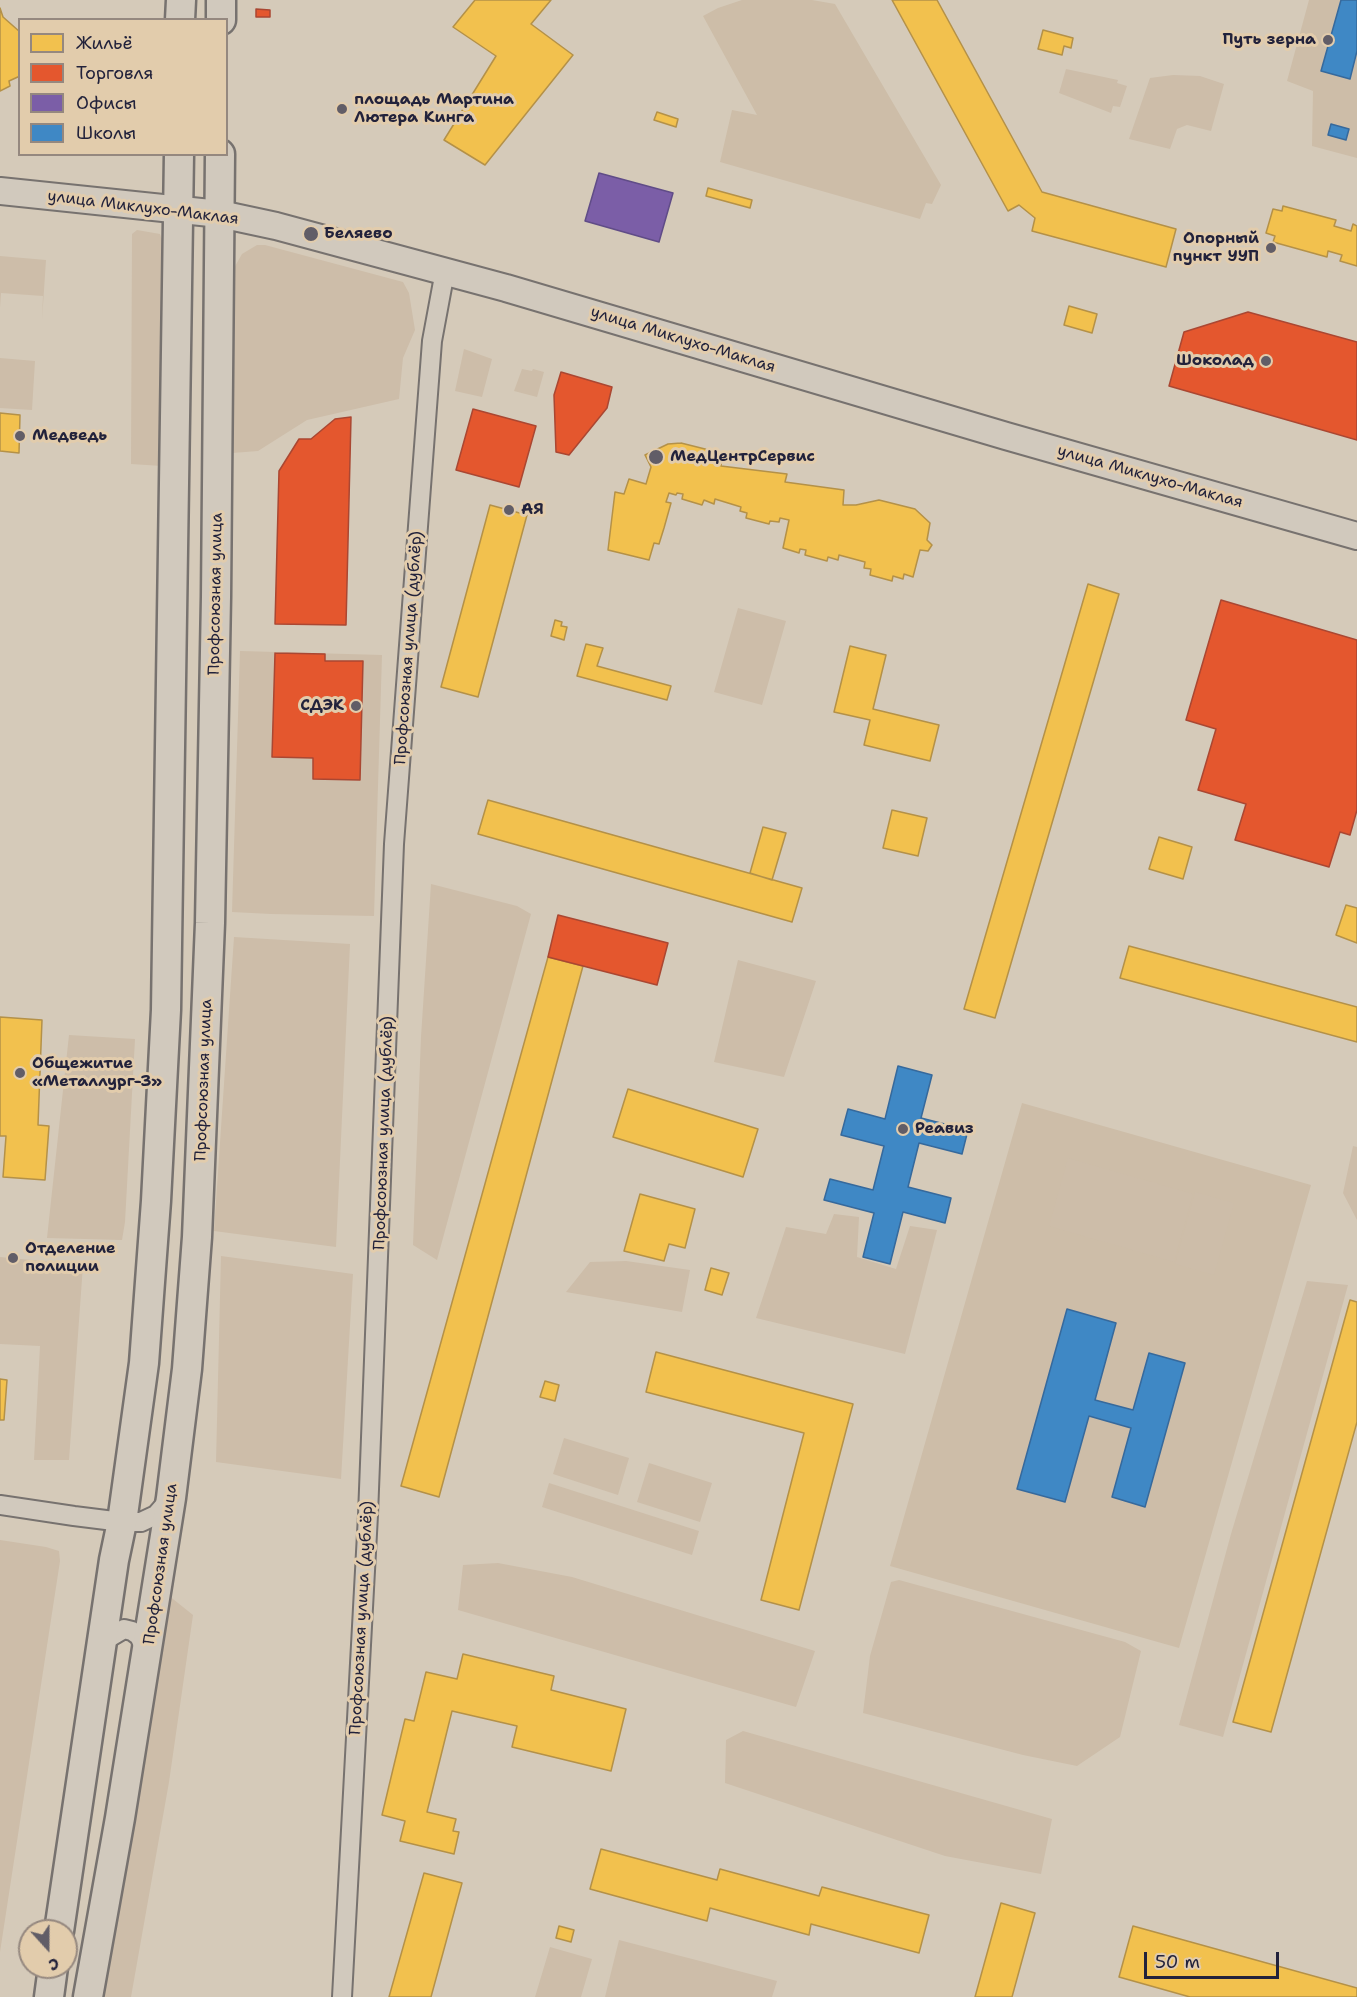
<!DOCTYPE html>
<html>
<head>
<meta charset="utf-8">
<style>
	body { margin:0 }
	#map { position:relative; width:1357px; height:1997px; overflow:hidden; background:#d5cab9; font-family:"Shantell Sans",sans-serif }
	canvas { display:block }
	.legend { position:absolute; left:18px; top:18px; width:210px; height:138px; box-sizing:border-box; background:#e2ccac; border:2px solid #95887f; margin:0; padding:8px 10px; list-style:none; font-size:18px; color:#22223b }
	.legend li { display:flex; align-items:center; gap:12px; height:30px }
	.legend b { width:30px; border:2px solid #95887f }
	.north { position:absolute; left:18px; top:1919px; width:60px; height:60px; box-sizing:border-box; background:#e2ccac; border:2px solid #95887f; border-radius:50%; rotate:159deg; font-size:16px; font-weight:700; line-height:24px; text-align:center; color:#22223b }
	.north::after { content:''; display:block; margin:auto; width:21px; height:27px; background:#615d67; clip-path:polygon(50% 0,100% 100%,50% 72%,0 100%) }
	.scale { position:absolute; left:1144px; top:1952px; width:135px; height:27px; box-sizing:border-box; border:3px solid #22223b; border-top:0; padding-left:8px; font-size:18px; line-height:21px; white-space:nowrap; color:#22223b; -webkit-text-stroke:4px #e2ccac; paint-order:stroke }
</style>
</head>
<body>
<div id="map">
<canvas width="1357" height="1997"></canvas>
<ul class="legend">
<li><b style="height:16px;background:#f2c14e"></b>Жильё</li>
<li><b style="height:16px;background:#e4572e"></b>Торговля</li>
<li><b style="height:16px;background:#7b5ea7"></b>Офисы</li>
<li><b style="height:16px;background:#3f88c5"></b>Школы</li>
</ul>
<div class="north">С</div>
<div class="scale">50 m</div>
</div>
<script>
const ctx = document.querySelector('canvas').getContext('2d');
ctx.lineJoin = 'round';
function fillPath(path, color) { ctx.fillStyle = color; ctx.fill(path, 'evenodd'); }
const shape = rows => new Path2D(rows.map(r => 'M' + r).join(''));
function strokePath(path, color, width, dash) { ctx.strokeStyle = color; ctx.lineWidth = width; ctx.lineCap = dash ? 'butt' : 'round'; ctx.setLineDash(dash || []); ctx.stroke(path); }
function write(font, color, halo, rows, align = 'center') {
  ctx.font = font + ' "Shantell Sans",sans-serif'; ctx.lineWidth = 6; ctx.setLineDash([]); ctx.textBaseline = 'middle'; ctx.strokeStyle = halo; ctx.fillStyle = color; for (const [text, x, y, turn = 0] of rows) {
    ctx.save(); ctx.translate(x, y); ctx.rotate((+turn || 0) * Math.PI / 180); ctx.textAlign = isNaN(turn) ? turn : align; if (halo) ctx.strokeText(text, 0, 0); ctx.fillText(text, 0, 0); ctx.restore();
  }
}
const built = shape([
	[742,0,812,0,835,4,941,185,932,204,926,203,920,219,720,162,732,110,757,115,703,16,718,8],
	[1309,0,1357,0,1357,158,1312,146,1313,91,1287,81],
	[1022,1103,1311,1185,1179,1648,890,1566]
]);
const green = shape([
	[1066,69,1118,80,1117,83,1127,86,1120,107,1113,106,1111,113,1059,93],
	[1173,75,1200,76,1224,84,1211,131,1187,125,1177,129,1170,149,1129,139,1150,78],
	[137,230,160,234,164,247,162,466,131,464,132,234],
	[257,245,265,245,403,282,409,293,415,330,403,358,399,399,307,420,258,451,232,453,234,268,242,254],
	[0,256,46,260,42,320,43,296,1,293,0,308],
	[464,349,492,359,482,397,455,391],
	[0,358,35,361,32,410,0,408],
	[522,369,532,371,533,369,544,372,537,397,514,391],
	[738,608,786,621,762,705,714,692],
	[240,651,382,655,374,916,271,914,232,912],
	[431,884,517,906,531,914,437,1260,413,1245,421,1037],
	[234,937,350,944,336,1247,214,1231],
	[738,960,816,981,784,1077,714,1062],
	[69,1035,135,1039,125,1222,122,1240,47,1238],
	[1353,1146,1357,1147,1357,1220,1343,1193],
	[1068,1158,1193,1194,1174,1262,1049,1226],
	[1195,1192,1234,1203,1214,1275,1175,1264],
	[834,1214,859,1217,857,1257,896,1269,910,1226,937,1230,905,1354,756,1318,786,1227,826,1234],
	[221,1256,353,1274,341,1479,216,1462],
	[0,1257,83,1265,69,1460,34,1460,40,1346,0,1344],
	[626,1261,690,1270,682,1312,566,1292,590,1262],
	[1307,1281,1348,1285,1223,1737,1179,1725,1231,1534],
	[564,1438,629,1458,618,1495,553,1474],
	[649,1463,712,1483,700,1522,637,1502],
	[549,1483,699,1531,692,1555,542,1507],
	[0,1540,46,1547,59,1551,60,1561,0,1952],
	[498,1563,572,1577,815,1651,796,1707,458,1610,463,1565],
	[899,1580,1125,1642,1141,1651,1120,1737,1077,1766,1023,1755,863,1713,870,1656,891,1582],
	[168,1595,193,1615,169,1782,131,1997,102,1997],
	[743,1731,1052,1819,1041,1874,945,1856,725,1783,726,1740],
	[619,1940,777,1981,772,1997,605,1997],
	[550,1947,592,1959,581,1997,535,1997]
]);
const homes = shape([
	[475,0,551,0,531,24,573,55,485,165,444,140,496,56,453,27,475,0],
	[892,0,937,0,1042,192,1176,229,1166,267,1032,231,1035,218,1019,205,1008,211,892,0],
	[0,8,3,17,20,32,20,76,9,81,10,86,0,91,0,8],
	[1043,30,1073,38,1071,48,1064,46,1062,55,1038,49,1043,30],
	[657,112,678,119,676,127,654,120,657,112],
	[708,188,752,200,750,208,706,196,708,188],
	[1283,206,1336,220,1334,226,1351,231,1353,224,1357,226,1357,266,1340,261,1342,255,1328,251,1327,257,1273,242,1275,236,1266,233,1273,209,1282,211,1283,206],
	[1069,306,1097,314,1092,333,1064,325,1069,306],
	[0,413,20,415,19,453,0,451,0,413],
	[681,443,709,450,710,456,722,458,721,466,787,474,785,482,844,490,843,505,856,505,879,500,915,509,930,523,927,540,932,545,928,551,920,550,913,577,904,574,903,579,893,576,892,581,870,575,871,569,864,568,865,562,839,555,838,560,828,557,827,561,805,555,806,550,800,549,799,553,783,548,789,520,780,518,779,522,770,521,769,524,746,518,747,513,740,511,741,507,715,499,714,504,704,500,702,505,682,499,683,494,677,493,676,495,669,493,666,502,671,503,664,528,659,544,654,543,649,560,608,550,615,492,624,494,629,479,646,484,651,467,645,455,668,444,681,443],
	[490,505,527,515,478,697,441,687,490,505],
	[1088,584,1119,594,995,1018,964,1009,1088,584],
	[555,620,562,622,561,626,567,627,564,640,551,636,555,620],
	[586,644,603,648,597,666,671,686,667,700,577,676,586,644],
	[850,646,886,655,873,709,939,725,930,761,864,745,870,720,834,712,850,646],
	[488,800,802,888,792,922,478,834,488,800],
	[892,810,927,818,918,856,883,848,892,810],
	[763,827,786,833,772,880,750,873,763,827],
	[1159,837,1192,847,1183,879,1149,869,1159,837],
	[1346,905,1357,908,1357,943,1336,935,1346,905],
	[1129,946,1357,1007,1357,1042,1120,978,1129,946],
	[548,957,583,966,439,1497,401,1486,548,957],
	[0,1017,42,1020,38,1125,49,1126,45,1180,3,1177,6,1136,0,1136,0,1017],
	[628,1089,758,1129,743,1177,613,1137,628,1089],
	[640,1194,695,1209,685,1248,669,1244,664,1261,624,1251,640,1194],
	[711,1268,729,1273,722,1295,705,1290,711,1268],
	[1350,1300,1357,1302,1357,1422,1271,1732,1233,1722,1350,1300],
	[656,1352,853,1404,799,1610,761,1600,804,1433,646,1392,656,1352],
	[0,1379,7,1380,4,1420,0,1420,0,1379],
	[545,1381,559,1385,555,1401,540,1397,545,1381],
	[463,1654,554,1676,551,1690,626,1709,611,1771,512,1747,517,1726,452,1711,427,1812,456,1819,453,1831,459,1832,454,1854,400,1841,405,1821,382,1815,405,1719,414,1721,426,1672,457,1679,463,1654],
	[601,1849,717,1880,720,1869,819,1896,822,1887,929,1915,919,1953,811,1924,809,1935,710,1908,707,1921,590,1889,601,1849],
	[424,1873,462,1883,431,1997,389,1997,424,1873],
	[1001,1903,1035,1913,1012,1997,975,1997,1001,1903],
	[559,1926,574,1930,571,1942,556,1938,559,1926],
	[1133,1926,1357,1988,1357,1997,1190,1997,1119,1977,1133,1926]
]);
const shops = shape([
	[256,9,270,10,270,17,256,17,256,9],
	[1248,312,1357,342,1357,440,1169,386,1184,332,1248,312],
	[561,372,612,387,607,408,569,455,556,452,554,395,561,372],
	[473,409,536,426,519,487,456,470,473,409],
	[351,417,346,625,275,624,279,471,299,439,311,439,335,419,351,417],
	[1221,600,1357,640,1357,810,1350,835,1340,832,1329,867,1235,840,1246,804,1198,790,1216,729,1186,720,1221,600],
	[275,653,325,654,325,661,363,661,360,780,313,779,313,758,272,757,275,653],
	[558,915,668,943,657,985,548,957,558,915]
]);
const offices = shape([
	[599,173,673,193,659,242,585,221,599,173]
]);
const schools = shape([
	[1341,0,1357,0,1357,51,1350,79,1321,71,1341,0],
	[1331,124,1349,129,1346,140,1328,135,1331,124],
	[898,1066,932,1075,921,1118,968,1130,962,1154,919,1143,908,1187,951,1198,945,1223,903,1212,890,1264,863,1257,874,1213,824,1200,830,1179,873,1190,884,1146,841,1135,848,1109,885,1119,898,1066],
	[1067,1309,1116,1323,1095,1400,1133,1410,1149,1353,1185,1363,1145,1507,1112,1497,1131,1428,1089,1416,1065,1502,1017,1489,1067,1309]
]);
const minor = shape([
	[0,1505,74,1516,122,1522,141,1522,156,1515,170,1499],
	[101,1648,107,1639,124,1629,132,1631,139,1636,147,1653],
	[342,1997,368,1515,394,844,432,341,445,271]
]);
const secondary = shape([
	[0,191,220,214,276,226,506,288,1006,436,1357,536]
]);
const primary = shape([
	[180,20,181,0],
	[221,20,221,0],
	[59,1931,114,1560,122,1522,144,1363,156,1201,166,1010,179,154],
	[49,1997,53,1967],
	[88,1997,120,1818,171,1498,187,1369,197,1237,210,923,216,597,220,154]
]);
const markers = [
	[1328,40,6,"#615d67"],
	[342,109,6,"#615d67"],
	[311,234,8,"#615d67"],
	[1271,248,6,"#615d67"],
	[1266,361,6,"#615d67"],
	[20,436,6,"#615d67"],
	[656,457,8,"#615d67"],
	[509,510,6,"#615d67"],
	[356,706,6,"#615d67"],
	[20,1073,6,"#615d67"],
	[903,1129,6,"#615d67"],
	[13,1258,6,"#615d67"]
];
const poiNames = [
	["Путь зерна",1316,40,"right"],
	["площадь Мартина",354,100],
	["Лютера Кинга",354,118],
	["Беляево",324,234],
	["Опорный",1259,239,"right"],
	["пункт УУП",1259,257,"right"],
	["Шоколад",1254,361,"right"],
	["Медведь",32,436],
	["МедЦентрСервис",670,457],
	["АЯ",521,510],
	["СДЭК",344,706,"right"],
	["Общежитие",32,1064],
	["«Металлург-3»",32,1082],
	["Реавиз",915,1129],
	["Отделение",25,1249],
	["полиции",25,1267]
];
const streetNames = [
	["улица Миклухо-Маклая",143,208,7],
	["улица Миклухо-Маклая",683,340,17],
	["улица Миклухо-Маклая",1150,477,16],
	["Профсоюзная улица",216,594,-89],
	["Профсоюзная улица (дублёр)",409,648,-86],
	["Профсоюзная улица",204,1080,-88],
	["Профсоюзная улица (дублёр)",384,1133,-88],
	["Профсоюзная улица",161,1564,-82],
	["Профсоюзная улица (дублёр)",362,1618,-87]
];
fillPath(built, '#cdbda8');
fillPath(green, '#cdbda9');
fillPath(homes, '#f2c14e');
strokePath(homes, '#b49148', 1.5);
fillPath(shops, '#e4572e');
strokePath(shops, '#aa4732', 1.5);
fillPath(offices, '#7b5ea7');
strokePath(offices, '#604c87', 1.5);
fillPath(schools, '#3f88c5');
strokePath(schools, '#36699c', 1.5);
strokePath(minor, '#77726f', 22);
strokePath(secondary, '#77726f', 30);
strokePath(primary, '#77726f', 33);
strokePath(minor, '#d1c9bd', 18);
strokePath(secondary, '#d1c9bd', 26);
strokePath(primary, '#d1c9bd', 28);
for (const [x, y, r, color] of markers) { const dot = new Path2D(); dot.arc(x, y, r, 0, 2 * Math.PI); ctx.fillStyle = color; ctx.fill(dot); strokePath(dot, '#e2ccac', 2); }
write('bold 16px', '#22223b', '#e2ccac', poiNames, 'left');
write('16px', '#22223b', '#e2ccac', streetNames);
</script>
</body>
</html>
